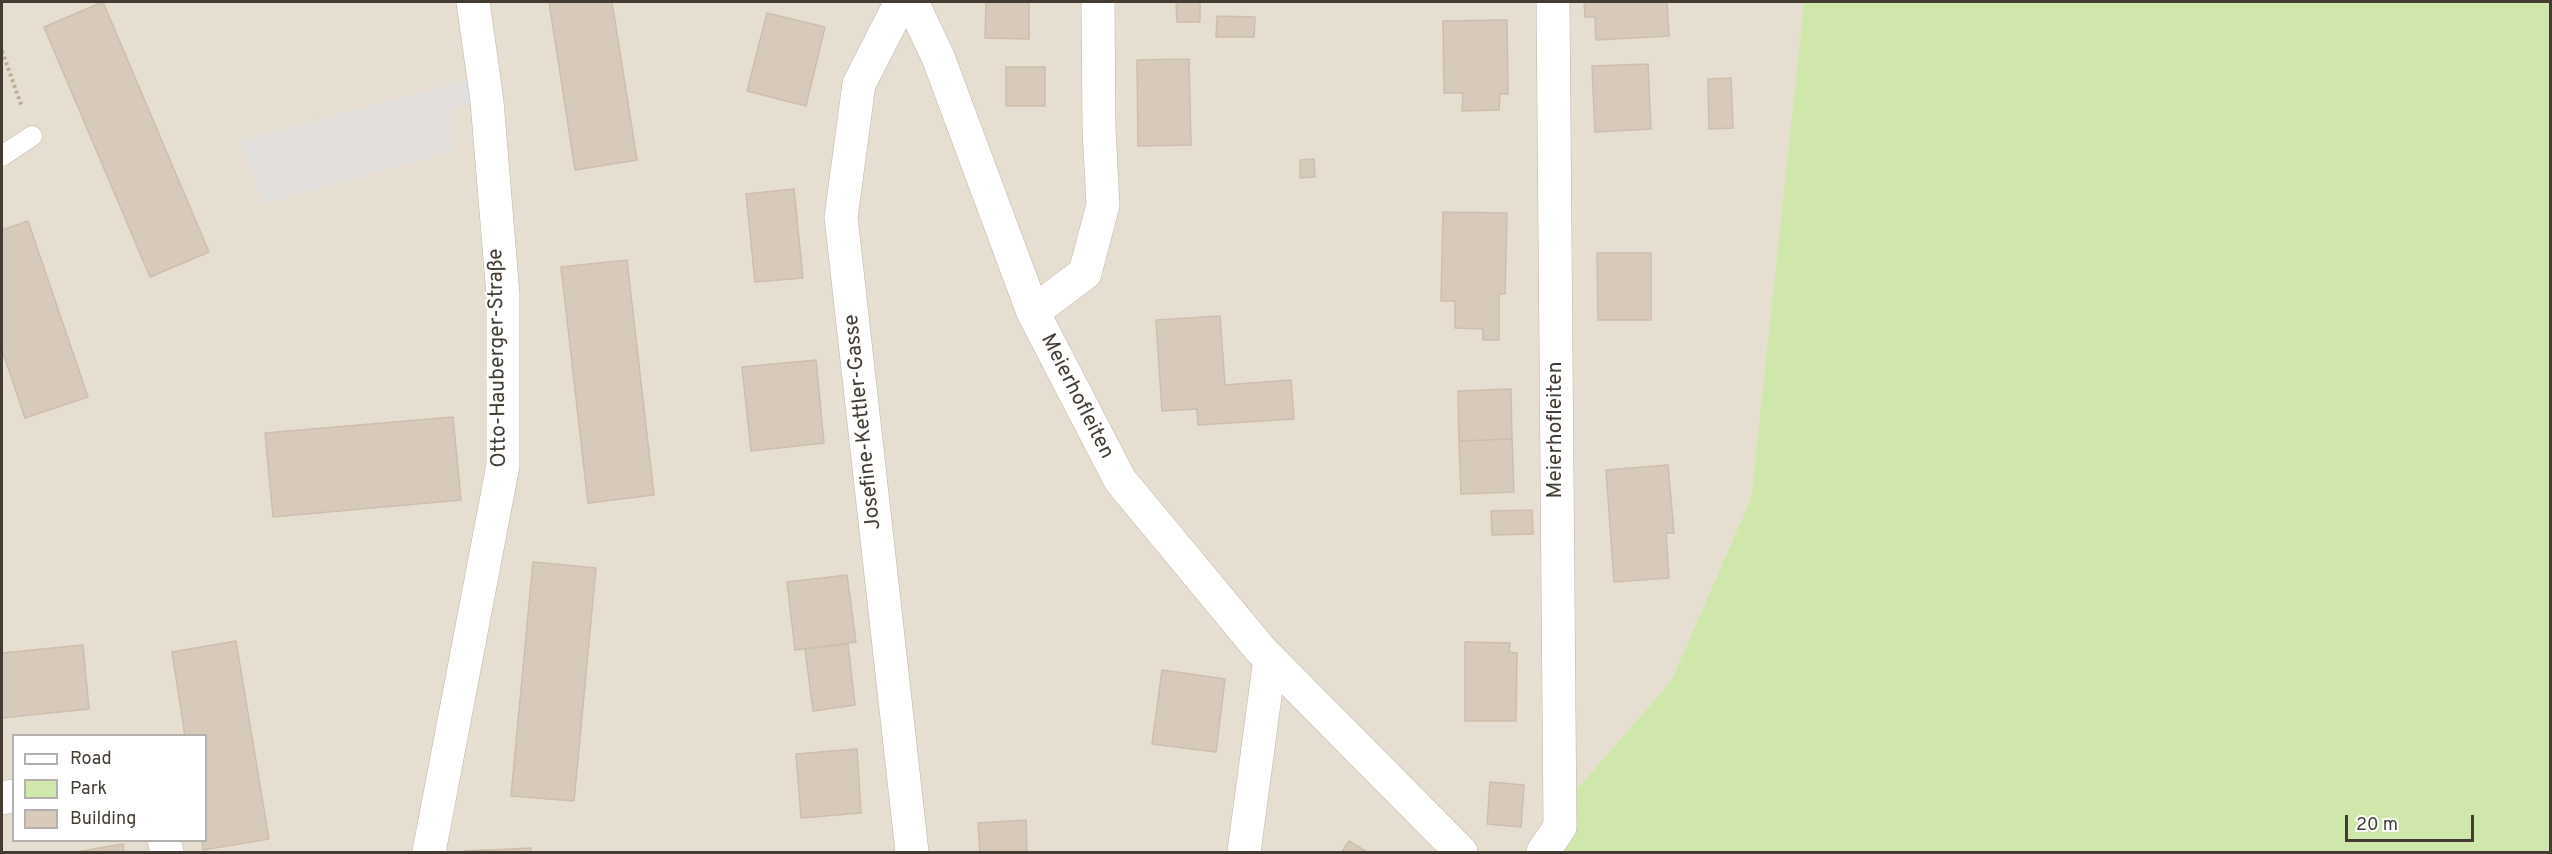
<!DOCTYPE html>
<html>
<head>
<meta charset="utf-8">
<style>
	body { margin:0 }
	#map { position:relative; width:2552px; height:854px; overflow:hidden; background:#f2ece3; font-family:Overpass,sans-serif }
	canvas { display:block }
	.frame { position:absolute; inset:0; border:3px solid #443c33; pointer-events:none }
	.legend { position:absolute; left:12px; top:734px; width:195px; height:108px; box-sizing:border-box; background:#fff; border:2px solid #b4b1ad; margin:0; padding:8px 10px; list-style:none; font-size:18px; color:#443c33 }
	.legend li { display:flex; align-items:center; gap:12px; height:30px }
	.legend b { width:30px; border:2px solid #b4b1ad }
	.scale { position:absolute; left:2345px; top:815px; width:129px; height:27px; box-sizing:border-box; border:3px solid #443c33; border-top:0; padding-left:8px; font-size:18px; line-height:21px; white-space:nowrap; color:#443c33; -webkit-text-stroke:4px #fff; paint-order:stroke }
</style>
</head>
<body>
<div id="map">
<canvas width="2552" height="854"></canvas>
<div class="frame"></div>
<ul class="legend">
<li><b style="height:8px;background:#fff"></b>Road</li>
<li><b style="height:16px;background:#d0e7ab"></b>Park</li>
<li><b style="height:16px;background:#d7cabb"></b>Building</li>
</ul>
<div class="scale">20 m</div>
</div>
<script>
const ctx = document.querySelector('canvas').getContext('2d');
ctx.lineJoin = 'round';
function fillPath(path, color) { ctx.fillStyle = color; ctx.fill(path, 'evenodd'); }
const shape = rows => new Path2D(rows.map(r => 'M' + r).join(''));
function strokePath(path, color, width, dash) { ctx.strokeStyle = color; ctx.lineWidth = width; ctx.lineCap = dash ? 'butt' : 'round'; ctx.setLineDash(dash || []); ctx.stroke(path); }
function write(font, color, halo, rows, align = 'center') {
  ctx.font = font + ' Overpass,sans-serif'; ctx.lineWidth = 4.5; ctx.setLineDash([]); ctx.textBaseline = 'middle'; ctx.strokeStyle = halo; ctx.fillStyle = color; for (const [text, x, y, turn = 0] of rows) {
    ctx.save(); ctx.translate(x, y); ctx.rotate((+turn || 0) * Math.PI / 180); ctx.textAlign = isNaN(turn) ? turn : align; if (halo) ctx.strokeText(text, 0, 0); ctx.fillText(text, 0, 0); ctx.restore();
  }
}
const residential = shape([
	[2,2,1804,2,1751,498,1671,681,1522,852,2,852],
	[14,736,206,736,206,840,14,840]
]);
const green = shape([
	[1804,2,2550,2,2550,852,1522,852,1671,681,1751,498]
]);
const parking = shape([
	[482,76,487,101,451,108,453,151,264,204,239,141]
]);
const building = shape([
	[103,2,209,252,150,277,44,27,103,2],
	[549,2,612,2,637,160,575,170,549,2],
	[986,2,1029,2,1029,39,985,38,986,2],
	[1176,2,1200,2,1200,22,1177,22,1176,2],
	[1584,2,1667,2,1669,36,1596,40,1595,17,1585,17,1584,2],
	[767,13,825,27,806,106,747,91,767,13],
	[1217,16,1255,17,1254,37,1216,37,1217,16],
	[1507,20,1508,94,1500,94,1499,110,1462,111,1463,93,1444,93,1443,21,1507,20],
	[1189,59,1191,145,1138,146,1137,60,1189,59],
	[1648,64,1651,129,1595,132,1592,66,1648,64],
	[1006,67,1045,67,1045,106,1006,106,1006,67],
	[1731,78,1733,128,1709,129,1708,79,1731,78],
	[1314,159,1315,177,1300,178,1300,160,1314,159],
	[794,189,803,278,755,282,746,194,794,189],
	[1443,212,1507,213,1505,294,1499,294,1499,340,1483,340,1483,329,1455,328,1455,301,1441,301,1443,212],
	[28,221,88,397,25,418,2,350,2,230,28,221],
	[1597,253,1651,253,1651,320,1598,320,1597,253],
	[627,260,654,495,588,503,561,267,627,260],
	[1220,316,1225,385,1291,380,1294,419,1198,425,1197,409,1162,411,1156,320,1220,316],
	[816,360,824,443,751,451,742,367,816,360],
	[1511,389,1512,439,1459,441,1458,391,1511,389],
	[453,417,461,500,273,517,265,433,453,417],
	[1512,439,1514,492,1461,494,1459,441,1512,439],
	[1668,465,1674,533,1666,533,1669,578,1614,582,1606,470,1668,465],
	[1532,510,1533,534,1492,535,1491,511,1532,510],
	[533,562,596,568,574,801,511,796,533,562],
	[847,575,856,642,795,650,787,582,847,575],
	[236,641,269,839,203,850,202,840,206,840,206,736,185,736,172,652,236,641],
	[1465,642,1510,643,1509,652,1517,653,1516,721,1465,721,1465,642],
	[848,644,855,705,813,711,805,649,848,644],
	[83,645,89,709,2,718,2,653,83,645],
	[1162,670,1225,679,1216,752,1152,744,1162,670],
	[857,749,861,813,801,818,796,754,857,749],
	[1490,782,1524,785,1521,827,1487,824,1490,782],
	[1026,820,1027,852,980,852,978,823,1026,820],
	[1349,841,1367,852,1342,852,1349,841],
	[123,844,124,852,75,852,123,844],
	[531,848,531,852,464,852,464,851,531,848]
]);
const path = shape([
	[2,51,22,107]
]);
const lane = shape([
	[2,156,32,136]
]);
const street = shape([
	[901,2,859,84,841,217,912,852],
	[912,2,938,57,1033,312,1120,480,1260,649,1461,852],
	[1033,312,1085,273,1103,205,1099,129,1098,2],
	[2,798,14,796],
	[164,840,167,852],
	[429,852,503,465,503,295,487,101,473,2],
	[1244,852,1270,659],
	[1543,852,1560,827,1553,2]
]);
const streetNames = [
	["Otto-Hauberger-Straße",499,358,-91],
	["Meierhofleiten",1076,397,63],
	["Josefine-Kettler-Gasse",864,422,-96],
	["Meierhofleiten",1557,430,-90]
];
fillPath(residential, '#e6ded1');
fillPath(green, '#d0e7ab');
fillPath(parking, '#e2dfdc');
fillPath(building, '#d7cabb');
strokePath(building, '#cebeac', 1.5);
strokePath(lane, '#c0b6a9', 21);
strokePath(street, '#c0b6a9', 34);
strokePath(path, '#bfae97', 4, [3, 3]);
strokePath(lane, '#fff', 20);
strokePath(street, '#fff', 33);
write('21px', '#443c33', '#fff', streetNames);
</script>
</body>
</html>
